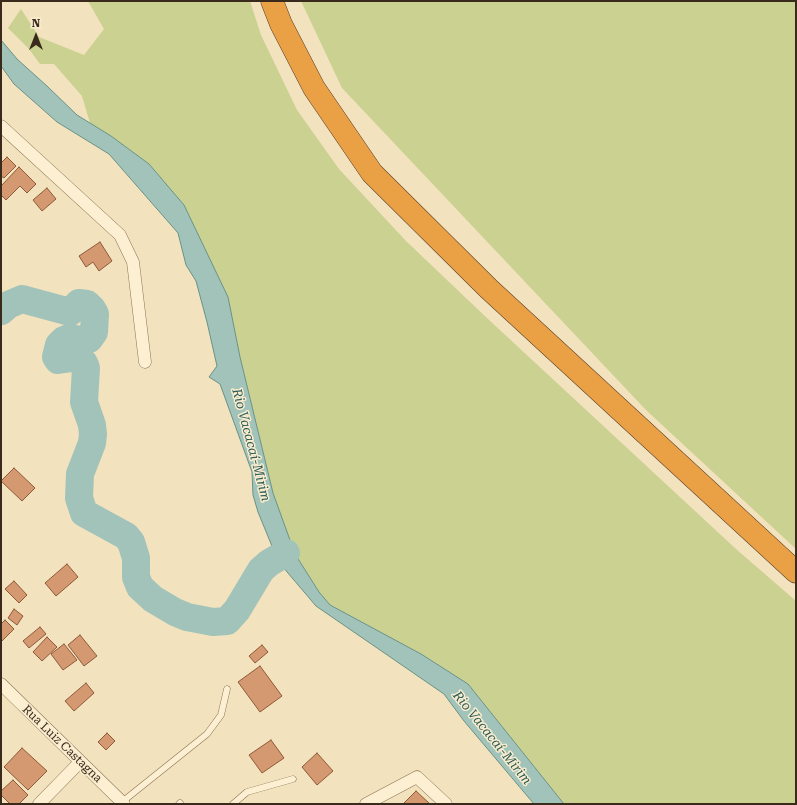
<!DOCTYPE html>
<html>
<head>
<meta charset="utf-8">
<style>
	body { margin:0 }
	#map { position:relative; width:797px; height:805px; overflow:hidden; background:#f2e2be; font-family:"Roboto Serif",serif }
	canvas { display:block }
	.frame { position:absolute; inset:0; border:2px solid #3a2a1b; pointer-events:none }
	.north { position:absolute; left:16px; top:16px; width:40px; height:40px; -webkit-text-stroke:3px #f9ecce; paint-order:stroke; rotate:0deg; font-size:11px; font-weight:700; line-height:16px; text-align:center; color:#3a2a1b }
	.north::after { content:''; display:block; margin:auto; width:14px; height:18px; background:#3a2a1b; clip-path:polygon(50% 0,100% 100%,50% 72%,0 100%) }
</style>
</head>
<body>
<div id="map">
<canvas width="797" height="805"></canvas>
<div class="frame"></div>
<div class="north">N</div>
</div>
<script>
const ctx = document.querySelector('canvas').getContext('2d');
ctx.lineJoin = 'round';
function fillPath(path, color) { ctx.fillStyle = color; ctx.fill(path, 'evenodd'); }
const shape = rows => new Path2D(rows.map(r => 'M' + r).join(''));
function strokePath(path, color, width, dash) { ctx.strokeStyle = color; ctx.lineWidth = width; ctx.lineCap = dash ? 'butt' : 'round'; ctx.setLineDash(dash || []); ctx.stroke(path); }
function write(font, color, halo, rows, align = 'center') {
  ctx.font = font + ' "Roboto Serif",serif'; ctx.lineWidth = 3; ctx.setLineDash([]); ctx.textBaseline = 'middle'; ctx.strokeStyle = halo; ctx.fillStyle = color; for (const [text, x, y, turn = 0] of rows) {
    ctx.save(); ctx.translate(x, y); ctx.rotate((+turn || 0) * Math.PI / 180); ctx.textAlign = isNaN(turn) ? turn : align; if (halo) ctx.strokeText(text, 0, 0); ctx.fillText(text, 0, 0); ctx.restore();
  }
}
const green = shape([
	[88,1,250,1,261,35,297,110,339,169,406,241,488,319,736,549,796,601,796,804,564,804,468,684,421,654,330,605,319,592,295,554,273,493,240,357,228,297,184,205,149,164,111,136,90,123,82,96,54,64,40,64,29,49,8,28,21,9,39,37,84,55,104,29],
	[301,1,796,1,796,549,646,410,342,88]
]);
const water = shape([
	[1,40,17,59,47,86,77,115,111,136,149,164,184,205,228,297,240,357,273,493,295,554,319,592,330,605,421,654,468,684,564,804,534,804,464,721,444,694,316,606,282,566,271,566,274,551,258,512,253,495,252,472,220,384,209,377,217,366,207,322,196,281,186,265,178,233,109,154,57,122,14,84,1,66,1,40]
]);
const river = shape([
	[1,311,8,305,22,299,70,312,79,303,87,304,92,309,95,314,94,332,89,339,83,340,69,338,64,340,59,345,56,357,58,360,72,358,79,360,84,363,86,368,84,402,92,425,93,434,92,443,80,474,79,498,84,513,126,536,131,542,136,558,136,577,140,587,153,599,175,612,187,617,213,622,227,621,237,610,261,570,269,563,286,553]
]);
const building = shape([
	[7,157,16,166,4,178,1,176,1,163,7,157],
	[19,167,36,184,27,193,20,186,6,200,1,195,1,186,19,167],
	[47,188,56,199,42,211,33,200,47,188],
	[100,242,112,261,99,271,93,262,86,267,79,256,100,242],
	[14,468,35,488,22,501,1,481,14,468],
	[67,564,78,577,56,596,45,583,67,564],
	[14,581,27,595,19,603,5,589,14,581],
	[14,609,23,616,17,625,8,618,14,609],
	[5,620,14,629,1,642,1,624,5,620],
	[40,627,46,634,29,648,23,641,40,627],
	[80,635,97,656,84,666,68,645,80,635],
	[47,637,57,647,42,661,33,652,47,637],
	[64,644,77,660,63,670,51,654,64,644],
	[262,645,268,652,255,663,249,656,262,645],
	[260,666,282,696,260,712,238,682,260,666],
	[86,683,94,693,74,711,65,701,86,683],
	[107,733,115,741,106,750,98,742,107,733],
	[271,740,284,758,262,773,249,755,271,740],
	[22,748,47,771,28,790,4,767,22,748],
	[317,753,333,771,317,785,302,767,317,753],
	[13,780,28,795,19,804,10,804,1,795,1,791,13,780],
	[416,791,430,804,403,804,416,791]
]);
const lane = shape([
	[122,802,207,734,221,715,227,689],
	[179,804,180,803],
	[233,804,247,792,293,779]
]);
const street = shape([
	[1,126,120,235,133,262,145,362],
	[1,684,124,804],
	[39,804,80,762],
	[366,804,417,777,446,804]
]);
const highway = shape([
	[272,1,281,24,314,88,372,173,489,289,796,572]
]);
const streetNames = [
	["Rua Luiz Castagna",62,744,44]
];
const waterNames = [
	["Rio Vacacaí-Mirim",251,445,75],
	["Rio Vacacaí-Mirim",492,738,51]
];
fillPath(green, '#cad191');
fillPath(water, '#a2c3b9');
strokePath(water, '#689187', 1);
strokePath(river, '#a2c3b9', 28);
fillPath(building, '#d49970');
strokePath(building, '#8d5938', 1);
strokePath(lane, '#8c7255', 7);
strokePath(street, '#8c7255', 13);
strokePath(highway, '#593f2a', 23);
strokePath(lane, '#fcefd2', 6);
strokePath(street, '#fcefd2', 12);
strokePath(highway, '#eaa145', 22);
write('12px', '#3a2a1b', '#f9ecce', streetNames);
write('italic 13px', '#295b57', '#f9ecce', waterNames);
</script>
</body>
</html>
